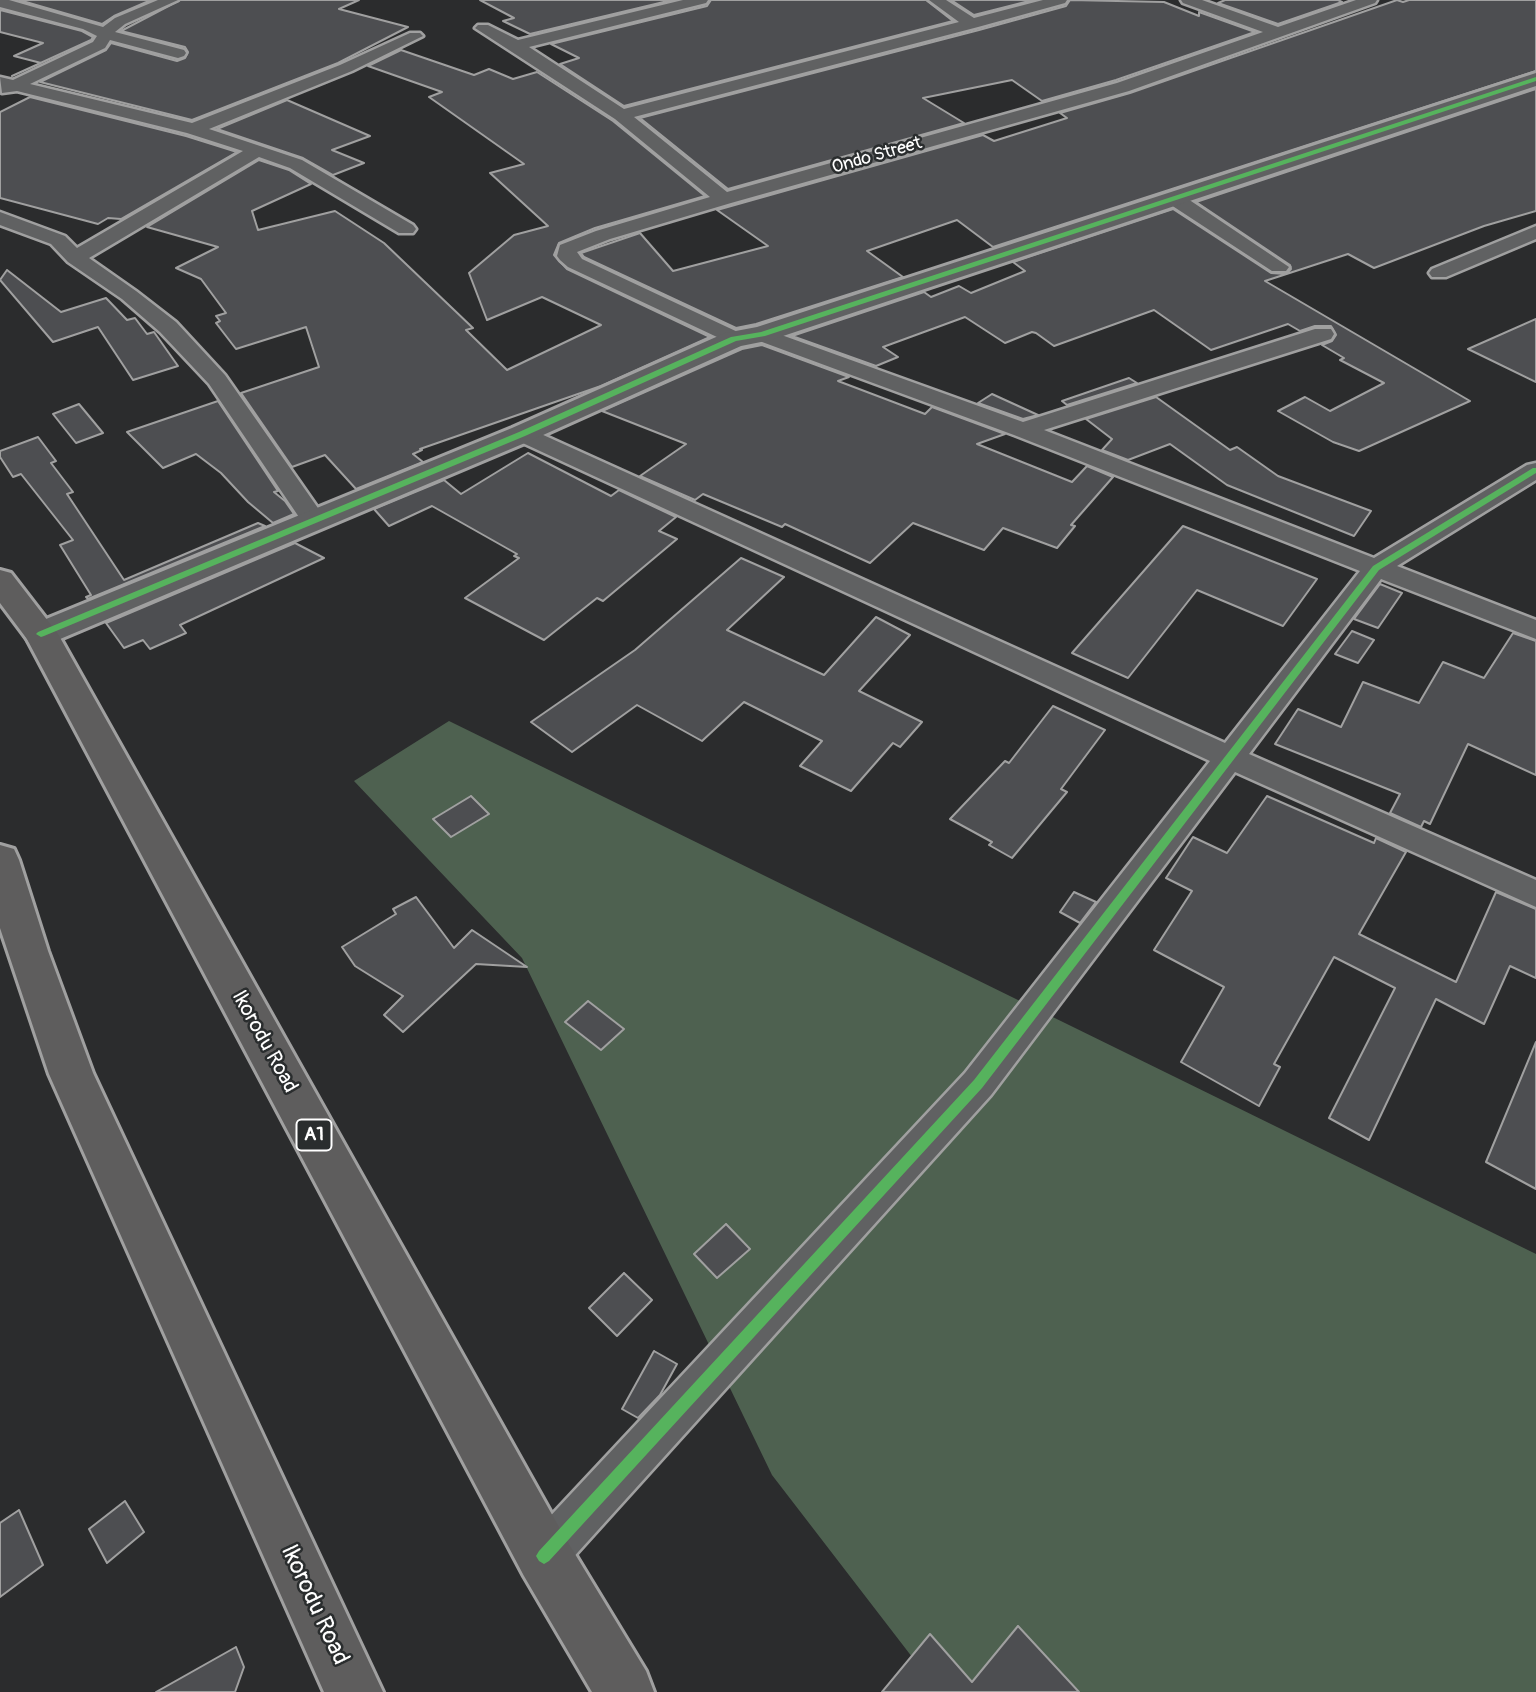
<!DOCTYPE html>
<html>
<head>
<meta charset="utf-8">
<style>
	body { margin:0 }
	canvas { display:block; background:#2b2c2d }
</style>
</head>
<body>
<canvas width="1536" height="1692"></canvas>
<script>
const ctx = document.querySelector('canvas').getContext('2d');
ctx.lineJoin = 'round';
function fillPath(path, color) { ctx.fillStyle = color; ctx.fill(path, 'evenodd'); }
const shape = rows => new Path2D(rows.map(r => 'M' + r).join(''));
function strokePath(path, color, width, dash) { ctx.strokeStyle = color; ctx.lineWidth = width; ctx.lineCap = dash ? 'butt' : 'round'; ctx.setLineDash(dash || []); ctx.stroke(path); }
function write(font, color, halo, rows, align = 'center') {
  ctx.font = font + ' Pangolin,sans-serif'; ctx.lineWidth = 5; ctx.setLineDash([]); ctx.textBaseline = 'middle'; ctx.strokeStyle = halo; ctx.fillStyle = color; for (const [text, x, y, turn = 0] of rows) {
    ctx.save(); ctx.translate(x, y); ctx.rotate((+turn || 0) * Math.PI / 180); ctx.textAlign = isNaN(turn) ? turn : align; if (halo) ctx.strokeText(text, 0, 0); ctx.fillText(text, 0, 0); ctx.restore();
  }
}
const green = shape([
	[449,721,1536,1254,1536,1692,939,1692,772,1475,522,958,354,781]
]);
const building = shape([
	[19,0,151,0,114,16,102,24,19,0],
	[180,0,359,0,339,9,408,27,338,63,192,120,40,82,106,50,111,43,177,61,185,58,188,52,185,47,121,31,180,0],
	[480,0,672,0,530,34,503,21,514,18,480,0],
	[711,0,926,0,953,21,624,106,560,64,579,58,551,44,707,6,711,0],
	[951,0,1033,0,974,15,951,0],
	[1070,0,1164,2,1199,16,1199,12,1255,32,1116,80,1042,101,1012,80,923,98,964,123,728,189,640,118,979,30,1066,6,1070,0],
	[1225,0,1338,0,1342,2,1278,24,1218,3,1225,0],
	[1397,0,1403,2,1409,0,1536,0,1536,71,993,247,957,220,867,251,903,277,756,324,736,328,584,257,581,253,640,233,673,271,768,246,717,210,983,135,994,141,1067,118,1060,113,1130,93,1397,0],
	[0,10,82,31,93,37,91,40,12,76,41,63,14,56,43,43,0,32,0,10],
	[401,50,474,75,489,69,513,79,537,72,613,121,705,196,595,228,559,243,554,255,567,269,710,337,601,386,420,449,422,450,413,454,423,462,356,489,325,455,292,467,241,393,319,367,306,327,236,349,216,323,220,321,216,316,226,313,201,279,176,268,218,247,147,227,259,160,289,170,311,184,252,211,258,230,335,211,384,243,473,328,466,330,507,370,601,325,542,297,487,320,469,273,514,235,548,226,490,173,524,164,429,97,442,92,368,66,401,50],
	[1536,89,1536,211,1484,226,1374,268,1348,254,1265,281,1470,401,1359,451,1333,442,1278,411,1305,397,1330,411,1384,383,1340,360,1344,358,1322,345,1332,341,1336,335,1331,326,1315,326,1300,331,1288,324,1211,350,1154,310,1054,346,1036,333,1032,332,1005,343,965,317,883,347,898,357,876,366,792,336,924,292,931,297,959,286,971,293,1025,271,1013,262,1173,209,1271,273,1286,274,1291,269,1290,265,1196,202,1536,89],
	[30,97,186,136,237,152,121,219,108,218,98,224,0,198,0,112,30,97],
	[287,100,370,136,332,150,364,163,333,175,303,158,217,129,287,100],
	[7,270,61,312,106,298,127,320,135,318,147,334,154,332,178,366,133,380,98,327,53,342,0,280,7,270],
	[1536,319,1536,382,1468,349,1536,319],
	[762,345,849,377,838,381,925,414,932,407,1005,434,977,444,1072,482,1087,466,1113,477,1071,525,1075,526,1057,548,1003,528,984,550,913,523,870,563,785,524,782,527,703,494,695,500,640,476,686,444,602,411,742,349,762,345],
	[1129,378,1137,383,1067,405,1062,401,1129,378],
	[992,394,1038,415,1023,419,978,403,992,394],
	[1156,397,1230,450,1237,447,1278,476,1371,511,1354,536,1227,485,1170,444,1128,460,1102,450,1112,439,1086,419,1156,397],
	[218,401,278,491,274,492,285,501,294,514,273,523,248,502,221,473,196,454,163,468,127,432,218,401],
	[79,404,103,433,76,443,53,414,79,404],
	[38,437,56,461,51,463,73,492,67,494,124,580,258,523,265,526,88,599,86,597,91,595,60,545,73,540,21,474,13,477,0,457,0,451,38,437],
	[528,453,611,496,619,490,676,517,659,531,677,539,603,601,597,598,544,640,465,598,519,558,514,556,517,554,432,506,389,526,374,509,444,480,461,494,528,453],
	[1183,526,1317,579,1283,626,1197,590,1128,678,1072,653,1183,526],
	[295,543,324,558,180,625,186,633,150,649,143,640,124,648,106,623,295,543],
	[741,558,784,577,727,630,824,675,876,617,910,635,859,691,922,722,900,747,893,743,851,791,800,766,822,741,744,702,702,741,637,705,572,752,531,722,635,650,741,558],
	[1380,584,1402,593,1378,628,1354,619,1380,584],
	[1352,631,1374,640,1358,663,1335,654,1352,631],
	[1513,633,1536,641,1536,775,1468,744,1430,824,1424,821,1421,827,1390,813,1400,794,1275,744,1298,709,1341,727,1363,682,1419,703,1443,662,1484,678,1513,633],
	[1053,706,1105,730,1061,789,1067,792,1012,858,989,845,992,842,950,819,1005,761,1009,763,1053,706],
	[471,796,489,814,451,837,433,819,471,796],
	[1267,796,1374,843,1376,838,1406,852,1359,934,1456,982,1496,892,1536,909,1536,978,1510,966,1484,1024,1436,999,1369,1140,1329,1118,1395,988,1334,957,1274,1064,1280,1067,1259,1106,1181,1062,1224,987,1154,950,1192,891,1166,878,1193,837,1227,853,1267,796],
	[1074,892,1096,902,1080,923,1060,912,1074,892],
	[416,897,454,948,472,930,527,967,476,964,403,1032,384,1015,403,996,355,966,342,947,396,914,393,909,416,897],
	[588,1001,624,1029,601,1050,565,1022,588,1001],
	[1536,1042,1536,1189,1486,1162,1536,1042],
	[726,1224,750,1249,717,1278,694,1254,726,1224],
	[624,1273,652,1300,617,1336,589,1308,624,1273],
	[654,1351,677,1364,660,1395,638,1418,622,1409,654,1351],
	[125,1501,144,1532,107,1563,89,1529,125,1501],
	[19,1510,43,1565,0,1597,0,1523,19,1510],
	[1018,1626,1079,1692,882,1692,930,1634,972,1682,1018,1626],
	[236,1647,244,1667,235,1692,156,1692,236,1647]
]);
const street = shape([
	[0,0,9,0,103,27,115,18,158,0,178,0,125,24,115,32,184,50,186,53,184,56,178,58,110,40,105,48,30,84,192,123,340,65,410,33,420,33,423,36,352,71,209,129,302,160,413,225,416,229,413,233,399,233,290,168,259,157,89,258,136,291,176,322,225,375,327,521,323,526,314,529,305,526,209,384,160,332,122,299,68,262,51,244,0,225,0,212,65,236,77,248,243,151,187,133,17,91,2,93,0,77,13,80,93,42,97,36,83,29,0,7,0,0],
	[683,0,708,0,706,3,529,47,624,109,959,22,929,0,946,0,974,18,1043,0,1067,0,1065,3,978,27,634,117,727,192,1117,83,1263,32,1183,3,1181,0,1202,0,1278,27,1356,0,1377,0,1375,3,1129,91,731,203,610,239,577,252,582,259,742,334,745,339,742,344,734,345,568,267,560,260,557,256,560,245,596,231,710,197,615,119,475,28,478,25,488,25,518,40,683,0],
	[1175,193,1182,195,1289,267,1286,271,1272,271,1168,203,1166,199,1168,195,1175,193],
	[1536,226,1536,239,1446,277,1432,277,1429,273,1432,269,1536,226],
	[762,328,1023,422,1315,329,1331,329,1334,334,1331,339,1044,430,1374,558,1527,465,1536,463,1536,480,1397,566,1536,620,1536,639,1381,579,1249,754,1536,880,1536,907,1235,772,991,1095,560,1572,544,1579,528,1572,521,1556,528,1540,965,1073,1210,761,514,439,510,434,514,429,530,429,1225,743,1360,571,1014,435,754,339,751,334,754,329,762,328]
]);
const secondary = shape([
	[1536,73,1536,86,771,340,741,346,532,440,53,642,41,645,29,642,24,634,29,626,512,428,725,333,757,327,1536,73]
]);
const highway = shape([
	[0,570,11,573,58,634,564,1536,646,1671,654,1692,592,1692,524,1576,27,639,0,603,0,570],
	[0,845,14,849,19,860,48,951,93,1073,383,1692,324,1692,49,1074,0,928,0,845]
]);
const cycleway = shape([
	[1536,77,1536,81,765,336,736,341,525,436,44,636,41,637,36,634,38,632,519,432,731,337,761,332,1536,77],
	[1533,468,1536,468,1536,473,1379,570,982,1088,549,1561,544,1564,539,1561,536,1556,539,1551,974,1080,1373,566,1533,468]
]);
const farStreetnames = [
	["Ondo Street",877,156,-16]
];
const shields = [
	[314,1135,35]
];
const shieldNames = [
	["A1",314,1135]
];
const streetNames = [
	["Ikorodu Road",264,1042,61]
];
const nearStreetnames = [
	["Ikorodu Road",314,1605,65]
];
fillPath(green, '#4e6150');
fillPath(building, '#4d4e51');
strokePath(building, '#a0a0a0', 2);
strokePath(street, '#a0a0a0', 5);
strokePath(secondary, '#a0a0a0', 6);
strokePath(highway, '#a0a0a0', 6);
fillPath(street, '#606162');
fillPath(secondary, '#606162');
fillPath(highway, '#5e5d5d');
fillPath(cycleway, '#56b35d');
write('18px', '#fff', '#2a2d2e', farStreetnames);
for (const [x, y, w] of shields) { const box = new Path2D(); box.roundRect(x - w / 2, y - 15.5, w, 31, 5); ctx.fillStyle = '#2a2d2e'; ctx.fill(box); strokePath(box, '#fff', 2); }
write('bold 19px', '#fff', null, shieldNames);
write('21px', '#fff', '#2a2d2e', streetNames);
write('24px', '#fff', '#2a2d2e', nearStreetnames);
</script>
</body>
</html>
